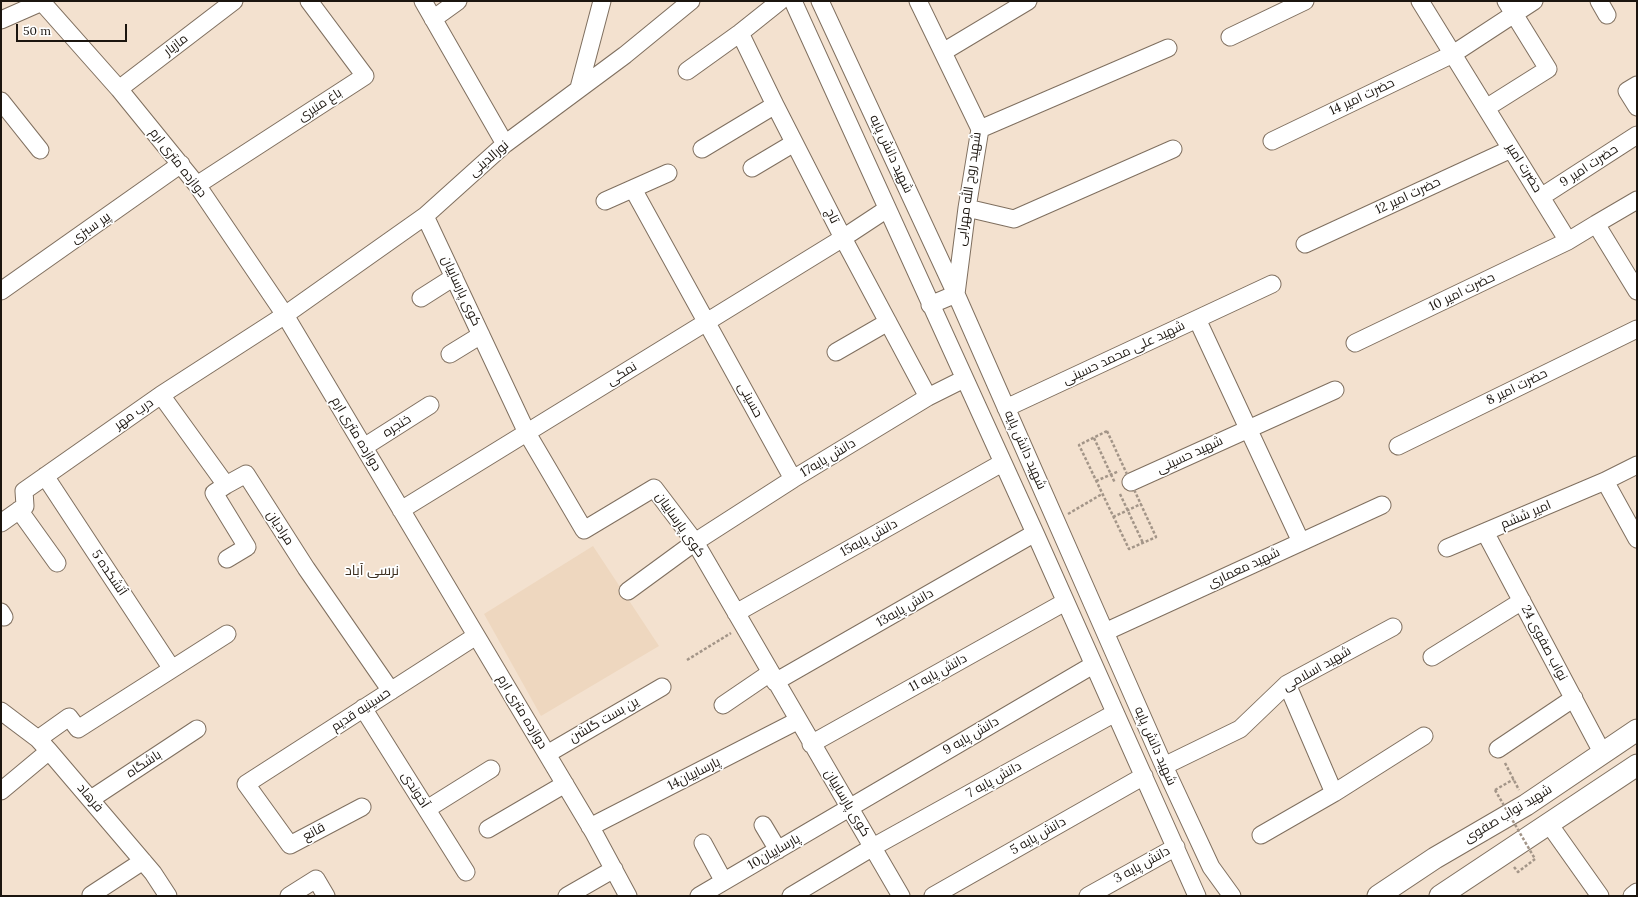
<!DOCTYPE html>
<html>
<head>
<meta charset="utf-8">
<style>
	body { margin:0 }
	#map { position:relative; width:1638px; height:897px; overflow:hidden; background:#f3e1cf; font-family:Lora,serif }
	canvas { display:block }
	.frame { position:absolute; inset:0; border:2px solid #1b150f; pointer-events:none }
	.scale { position:absolute; left:16px; top:24px; width:111px; height:18px; box-sizing:border-box; border:2px solid #1b150f; border-top:0; padding-left:5px; font-size:12px; line-height:14px; white-space:nowrap; color:#1b150f; -webkit-text-stroke:3px #fff; paint-order:stroke }
</style>
</head>
<body>
<div id="map">
<canvas width="1638" height="897"></canvas>
<div class="frame"></div>
<div class="scale">50 m</div>
</div>
<script>
const ctx = document.querySelector('canvas').getContext('2d');
ctx.lineJoin = 'round';
function fillPath(path, color) { ctx.fillStyle = color; ctx.fill(path, 'evenodd'); }
const shape = rows => new Path2D(rows.map(r => 'M' + r).join(''));
function strokePath(path, color, width, dash) { ctx.strokeStyle = color; ctx.lineWidth = width; ctx.lineCap = dash ? 'butt' : 'round'; ctx.setLineDash(dash || []); ctx.stroke(path); }
function write(font, color, halo, rows, align = 'center') {
  ctx.font = font + ' Lora,Cairo,serif'; ctx.lineWidth = 3.5; ctx.setLineDash([]); ctx.textBaseline = 'middle'; ctx.strokeStyle = halo; ctx.fillStyle = color; for (const [text, x, y, turn = 0] of rows) {
    ctx.save(); ctx.translate(x, y); ctx.rotate((+turn || 0) * Math.PI / 180); ctx.textAlign = isNaN(turn) ? turn : align; if (halo) ctx.strokeText(text, 0, 0); ctx.fillText(text, 0, 0); ctx.restore();
  }
}
const built = shape([
	[593,546,659,646,541,716,484,614]
]);
const path = shape([
	[1107,431,1156,537,1129,549,1079,445,1107,431],
	[1094,438,1115,483],
	[1096,481,1119,471],
	[1120,494,1143,543],
	[1068,514,1102,494],
	[1113,517,1141,504],
	[687,660,731,633],
	[1505,763,1519,790],
	[1495,790,1514,779],
	[1514,867,1518,872,1535,859]
]);
const minor = shape([
	[41,1,119,89,197,185,285,315,594,833,628,896],
	[423,1,505,144],
	[793,1,1035,533,1197,896],
	[820,1,956,294,1164,766,1211,867,1232,896],
	[918,1,980,129,967,208,956,294,930,305],
	[1420,1,1568,241,1596,224,1637,291],
	[1599,1,1607,15],
	[433,19,458,1],
	[1,20,42,2],
	[740,33,775,105,843,238,928,397],
	[1230,37,1305,1],
	[943,52,1028,1],
	[687,71,740,33,780,1],
	[1637,85,1627,91,1637,107],
	[579,88,602,1],
	[119,89,234,1],
	[1,101,40,150],
	[1486,108,1548,69,1506,1],
	[980,129,1168,48],
	[1272,141,1453,54,1534,1],
	[702,149,775,105],
	[752,168,794,143],
	[197,185,365,76,309,1],
	[633,189,793,479],
	[1541,197,1637,135],
	[605,201,668,173],
	[967,208,1014,219,1173,149],
	[425,216,527,433,584,530,654,488,695,542,901,896],
	[1596,224,1637,200],
	[1305,244,1511,149],
	[1,291,181,164],
	[421,298,454,277],
	[1197,319,1272,284],
	[1355,343,1568,241],
	[836,352,888,322],
	[450,354,481,335],
	[161,395,226,485,246,474,306,568,391,691],
	[1006,408,1197,319,1301,542],
	[1398,446,1637,329],
	[364,447,430,405],
	[45,476,172,669],
	[1605,481,1637,539],
	[1131,482,1335,390],
	[226,485,214,493,247,547,227,559],
	[19,510,57,563],
	[401,510,843,238,887,209],
	[1,523,25,506,24,491,161,395,285,315,425,216,505,144,625,55,691,1],
	[1485,532,1603,754],
	[1447,548,1605,481,1637,465],
	[628,591,695,542,793,479,928,397,964,379],
	[1,612,4,617],
	[736,613,1002,463],
	[1105,632,1382,505],
	[1432,657,1522,601],
	[775,682,1035,533],
	[1287,684,1334,793],
	[723,705,770,673],
	[363,708,466,872],
	[1,711,38,739,49,751,153,873,168,896],
	[38,739,69,717,78,729,227,634],
	[811,744,1065,602],
	[1498,749,1574,698],
	[547,754,662,687],
	[1164,766,1240,729,1287,684,1393,627],
	[1,791,49,751],
	[91,799,197,729],
	[362,807,290,845,246,784,476,636],
	[427,809,491,769],
	[1549,824,1600,896],
	[763,825,778,850],
	[590,827,797,721],
	[488,829,565,784],
	[1261,835,1334,793,1424,736],
	[703,843,723,880],
	[93,896,91,895,143,861],
	[289,896,316,879,326,896],
	[567,896,614,869],
	[699,896,1093,665],
	[791,896,873,847,1115,713],
	[933,896,1144,776],
	[1088,896,1176,847],
	[1632,896,1637,892]
]);
const major = shape([
	[1378,896,1435,858,1526,805,1637,730],
	[1440,896,1637,765]
]);
const pathBridge = shape([
	[1495,790,1535,859]
]);
const streetNames = [
	["مازیار",176,45,-37],
	["حضرت امیر 14",1362,97,-25],
	["باغ منیری",320,105,-33],
	["شهید دانش پایه",891,154,65],
	["نورالدینی",489,159,-41],
	["دوازده متری ارم",178,163,52],
	["حضرت امیر 9",1589,166,-33],
	["حضرت امیر",1524,168,58],
	["شهید روح الله مهرابی",969,189,-82],
	["حضرت امیر 12",1408,196,-25],
	["تاچ",832,216,63],
	["پیر سبزی",91,228,-35],
	["کوی پارساییان",461,291,65],
	["حضرت امیر 10",1462,292,-26],
	["شهید علی محمد حسینی",1124,353,-25],
	["نمکی",622,374,-32],
	["حضرت امیر 8",1517,387,-26],
	["حسینی",750,400,61],
	["درب مهر",134,414,-35],
	["خنجره",397,426,-32],
	["دوازده متری ارم",356,434,59],
	["شهید دانش پایه",1025,450,66],
	["شهید حسینی",1190,455,-25],
	["دانش پایه17",828,458,-31],
	["امیر ششم",1526,515,-23],
	["کوی پارساییان",680,525,55],
	["مرادیان",280,528,57],
	["دانش پایه15",869,538,-29],
	["شهید معماری",1244,568,-25],
	["آتشکده 5",109,573,56],
	["دانش پایه13",905,608,-30],
	["نواب صفوی 24",1544,643,62],
	["شهید اسلامی",1317,669,-30],
	["دانش پایه 11",938,673,-29],
	["حسینیه قدیم",361,710,-33],
	["دوازده متری ارم",522,712,59],
	["ین بست گلشن",604,720,-30],
	["دانش پایه 9",971,736,-30],
	["شهید دانش پایه",1155,746,66],
	["باشگاه",144,764,-33],
	["پارساییان14",694,774,-27],
	["دانش پایه 7",994,780,-29],
	["آخوندی",415,790,58],
	["فرهاد",90,798,50],
	["کوی پارساییان",847,803,59],
	["شهید نواب صفوی",1508,814,-31],
	["قانع",314,832,-28],
	["دانش پایه 5",1038,836,-30],
	["پارساییان10",774,852,-30],
	["دانش پایه 3",1142,865,-29]
];
const neighbourhoodNames = [
	["نرسی آباد",372,571]
];
fillPath(built, '#eed7bf');
strokePath(minor, '#7f6f5f', 19);
strokePath(major, '#7f6f5f', 23);
strokePath(path, '#a39588', 2.5, [3, 2]);
strokePath(minor, '#fff', 17);
strokePath(major, '#fff', 21);
strokePath(pathBridge, '#a39588', 2.5, [3, 2]);
write('13px', '#1b150f', '#fff', streetNames);
write('14px', '#3c2e1f', '#fff', neighbourhoodNames);
</script>
</body>
</html>
